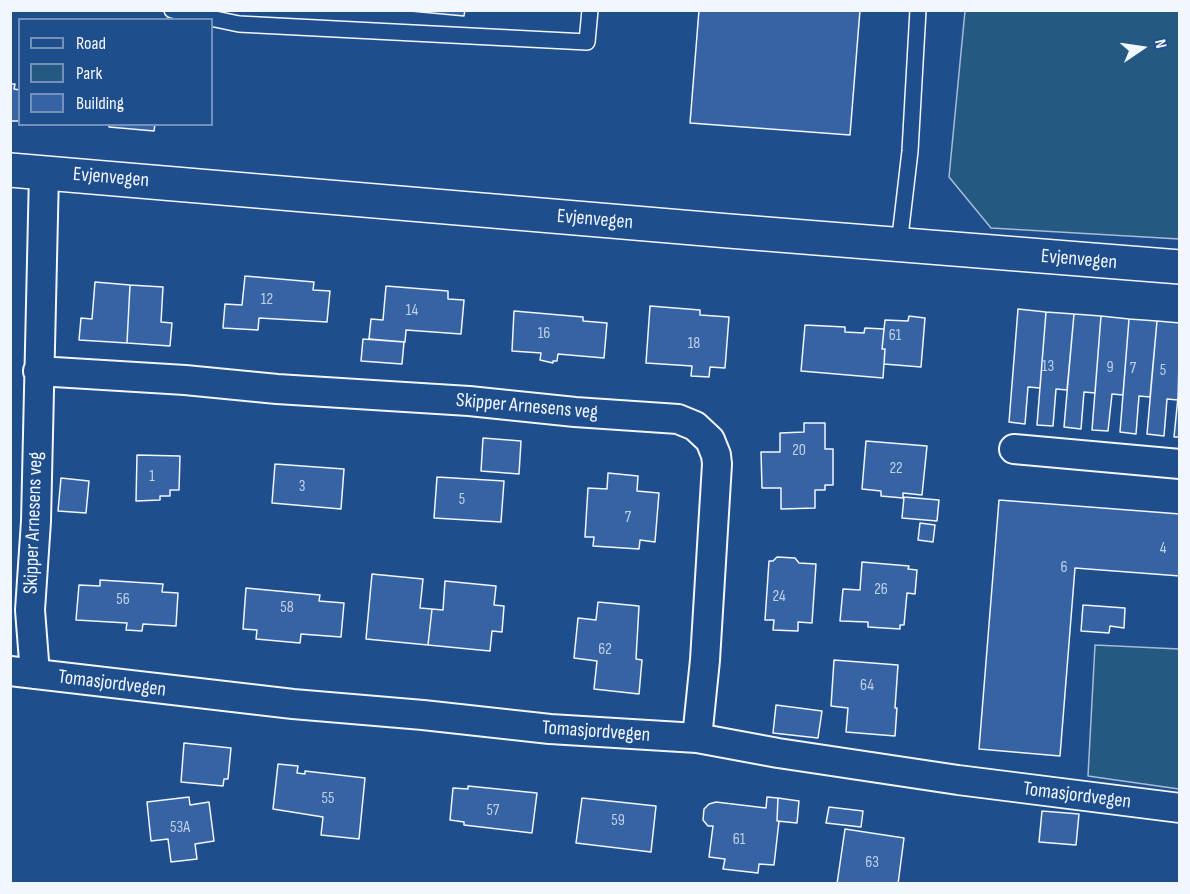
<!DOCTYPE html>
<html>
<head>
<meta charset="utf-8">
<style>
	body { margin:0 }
	#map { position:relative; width:1190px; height:894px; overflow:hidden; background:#1f4e8c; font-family:"Sofia Sans Condensed",sans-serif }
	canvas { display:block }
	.frame { position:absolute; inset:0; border:12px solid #f2f6ff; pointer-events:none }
	.legend { position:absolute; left:18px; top:18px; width:195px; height:108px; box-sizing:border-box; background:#1f4e8c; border:2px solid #7391ba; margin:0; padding:8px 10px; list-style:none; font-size:18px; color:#f2f6ff }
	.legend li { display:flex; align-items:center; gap:12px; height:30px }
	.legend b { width:30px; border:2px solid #7391ba }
	.north { position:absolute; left:1112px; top:18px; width:60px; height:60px; -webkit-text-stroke:4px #1f4e8c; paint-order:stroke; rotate:77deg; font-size:16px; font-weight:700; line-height:24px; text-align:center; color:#f2f6ff }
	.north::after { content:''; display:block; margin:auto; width:21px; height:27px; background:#f2f6ff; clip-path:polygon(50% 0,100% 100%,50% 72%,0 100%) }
</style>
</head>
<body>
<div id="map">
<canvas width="1190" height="894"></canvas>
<div class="frame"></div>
<ul class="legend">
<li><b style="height:8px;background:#1f4e8c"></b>Road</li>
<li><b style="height:16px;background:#245a82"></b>Park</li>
<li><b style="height:16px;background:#3563a3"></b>Building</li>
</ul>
<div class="north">N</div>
</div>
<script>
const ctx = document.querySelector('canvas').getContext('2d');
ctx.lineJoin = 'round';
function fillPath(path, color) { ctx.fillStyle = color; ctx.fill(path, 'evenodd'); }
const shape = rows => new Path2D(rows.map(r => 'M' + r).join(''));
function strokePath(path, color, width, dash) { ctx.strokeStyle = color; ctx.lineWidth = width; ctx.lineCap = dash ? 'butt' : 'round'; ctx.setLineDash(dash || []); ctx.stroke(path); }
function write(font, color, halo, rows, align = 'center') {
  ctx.font = font + ' "Sofia Sans Condensed",sans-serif'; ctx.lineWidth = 4.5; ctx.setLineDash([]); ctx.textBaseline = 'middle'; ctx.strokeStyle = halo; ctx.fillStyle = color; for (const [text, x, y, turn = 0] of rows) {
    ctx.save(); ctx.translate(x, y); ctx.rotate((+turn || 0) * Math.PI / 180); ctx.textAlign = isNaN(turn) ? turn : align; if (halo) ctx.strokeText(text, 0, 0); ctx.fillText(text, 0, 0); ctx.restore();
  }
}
const green = shape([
	[965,11,1179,11,1179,239,991,228,949,177,965,11],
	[1095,645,1179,649,1179,789,1088,776,1095,645]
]);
const building = shape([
	[399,10,465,10,464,16,399,10],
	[699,10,860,10,850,135,690,123,699,10],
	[10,84,15,84,14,89,20,90,20,121,10,121,10,84],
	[109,124,155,124,154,131,109,127,109,124],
	[245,276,314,282,313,290,330,291,327,322,259,318,258,330,223,328,225,304,242,305,245,276],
	[95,282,130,285,127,343,79,340,81,318,92,319,95,282],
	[130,285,163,287,161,322,172,323,170,346,127,343,130,285],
	[386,286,448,291,448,299,464,300,461,334,406,330,405,342,369,339,371,319,383,320,386,286],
	[650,306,700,310,700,315,729,317,725,368,710,367,709,377,691,376,692,366,646,363,650,306],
	[1018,309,1046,312,1040,388,1028,387,1025,424,1009,422,1018,309],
	[514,311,583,317,583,321,607,323,604,358,558,354,557,361,553,361,553,363,540,360,541,353,512,351,514,311],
	[1046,312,1074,314,1067,390,1056,389,1053,426,1037,425,1046,312],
	[1074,314,1101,316,1095,393,1084,392,1081,429,1064,427,1074,314],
	[909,316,925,318,921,367,884,364,885,349,882,349,885,320,908,321,909,316],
	[1101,316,1129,319,1123,395,1112,394,1108,431,1092,430,1101,316],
	[1129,319,1157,321,1150,397,1139,396,1136,434,1120,432,1129,319],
	[1157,321,1180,323,1178,400,1167,399,1164,436,1147,434,1157,321],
	[805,325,845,327,845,332,864,333,865,328,884,329,882,349,885,349,883,378,801,371,805,325],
	[363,339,404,342,402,364,361,361,363,339],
	[1180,377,1180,437,1174,437,1180,377],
	[804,423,825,423,825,449,833,449,833,485,825,485,825,490,815,490,815,508,781,509,781,488,762,488,761,452,780,452,780,433,804,432,804,423],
	[483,438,521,441,519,474,481,471,483,438],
	[866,441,927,446,922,495,903,493,903,498,881,496,881,491,862,489,866,441],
	[137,455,180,456,179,490,170,490,170,496,160,496,160,500,136,501,137,455],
	[275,464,344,469,341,509,272,503,275,464],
	[608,473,638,476,637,491,659,493,655,542,640,540,639,549,593,546,594,537,585,537,588,488,607,489,608,473],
	[437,477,504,481,501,522,434,518,437,477],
	[61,478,89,481,86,513,58,511,61,478],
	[904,497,939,500,937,521,902,518,904,497],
	[999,500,1180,514,1180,576,1075,568,1060,756,979,749,999,500],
	[920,523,935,525,933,542,918,540,920,523],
	[777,557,795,558,799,563,816,564,812,623,798,622,798,631,773,630,774,620,765,620,769,561,773,561,777,557],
	[862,562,909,566,908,569,917,570,915,594,907,593,904,625,900,625,900,629,868,627,868,622,840,621,843,589,860,590,862,562],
	[372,574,423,579,420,608,432,609,428,645,366,639,372,574],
	[100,580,163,584,162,592,178,593,176,626,143,624,142,631,126,630,127,623,76,620,79,585,100,586,100,580],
	[445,581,496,586,494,605,504,606,502,632,492,631,490,651,428,645,432,609,443,610,445,581],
	[246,588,320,595,319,601,344,603,341,637,301,634,300,643,256,639,257,630,243,629,246,588],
	[598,602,639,606,636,659,642,660,639,694,594,689,597,661,574,658,578,618,596,620,598,602],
	[1083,605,1125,608,1124,628,1110,626,1109,633,1081,631,1083,605],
	[834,660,898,665,895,708,897,708,895,736,846,732,848,708,831,706,834,660],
	[776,705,822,711,818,738,773,733,776,705],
	[184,743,231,748,228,779,224,779,223,786,181,782,184,743],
	[278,764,298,766,297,773,305,774,305,771,365,778,359,839,321,835,323,817,273,809,278,764],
	[468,786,537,793,532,833,464,825,464,822,450,820,453,788,468,789,468,786],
	[189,797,190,805,209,802,214,841,195,844,197,859,171,862,168,839,151,841,147,802,189,797],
	[767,797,778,798,777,821,779,821,774,865,759,864,758,873,723,869,725,859,709,857,713,826,708,826,703,820,704,809,709,804,716,802,766,808,767,797],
	[582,798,656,806,651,852,576,843,582,798],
	[778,798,799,801,797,823,777,821,778,798],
	[829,807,863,811,861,827,826,823,829,807],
	[1042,811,1079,814,1076,845,1039,842,1042,811],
	[845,829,904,838,898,884,837,884,845,829]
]);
const service = shape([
	[172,10,239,24,587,42,590,10],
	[899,245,910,151,918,10]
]);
const minor = shape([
	[38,371,185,380,277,389,469,401,575,412,678,419,695,426,710,440,716,455,717,464,705,660,697,738],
	[1014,449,1180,464],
	[10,671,293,704,423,715,550,729,697,738,778,753,958,780,1180,808],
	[35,674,30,610,36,521,44,173]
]);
const tertiary = shape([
	[10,170,729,231,1180,267]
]);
const numberNames = [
	["12",267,300],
	["14",412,311],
	["16",544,334],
	["61",895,336],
	["18",694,344],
	["13",1048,367],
	["9",1110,368],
	["7",1133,369],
	["5",1163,371],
	["20",799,451],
	["22",896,469],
	["1",152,477],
	["3",302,487],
	["5",462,500],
	["7",628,518],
	["4",1163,549],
	["6",1064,568],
	["26",881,590],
	["24",779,597],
	["56",123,600],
	["58",287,608],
	["62",605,650],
	["64",867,686],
	["55",328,799],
	["57",493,811],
	["59",618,821],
	["53A",180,828],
	["61",739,840],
	["63",872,863]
];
const streetNames = [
	["Evjenvegen",111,178,5],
	["Evjenvegen",595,220,5],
	["Evjenvegen",1079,260,5],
	["Skipper Arnesens veg",527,407,5],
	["Skipper Arnesens veg",34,523,-88],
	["Tomasjordvegen",112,684,7],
	["Tomasjordvegen",596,732,4],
	["Tomasjordvegen",1077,796,7]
];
fillPath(green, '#245a82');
strokePath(green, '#a8bbd7', 1.5);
fillPath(building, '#3563a3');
strokePath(building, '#f2f6ff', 1.5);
strokePath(service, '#f2f6ff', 18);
strokePath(minor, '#f2f6ff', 32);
strokePath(tertiary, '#f2f6ff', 36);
strokePath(service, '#1f4e8c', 15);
strokePath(minor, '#1f4e8c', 28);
strokePath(tertiary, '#1f4e8c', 33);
write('16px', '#c3d1e8', null, numberNames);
write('20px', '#f2f6ff', '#1f4e8c', streetNames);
</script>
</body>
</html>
